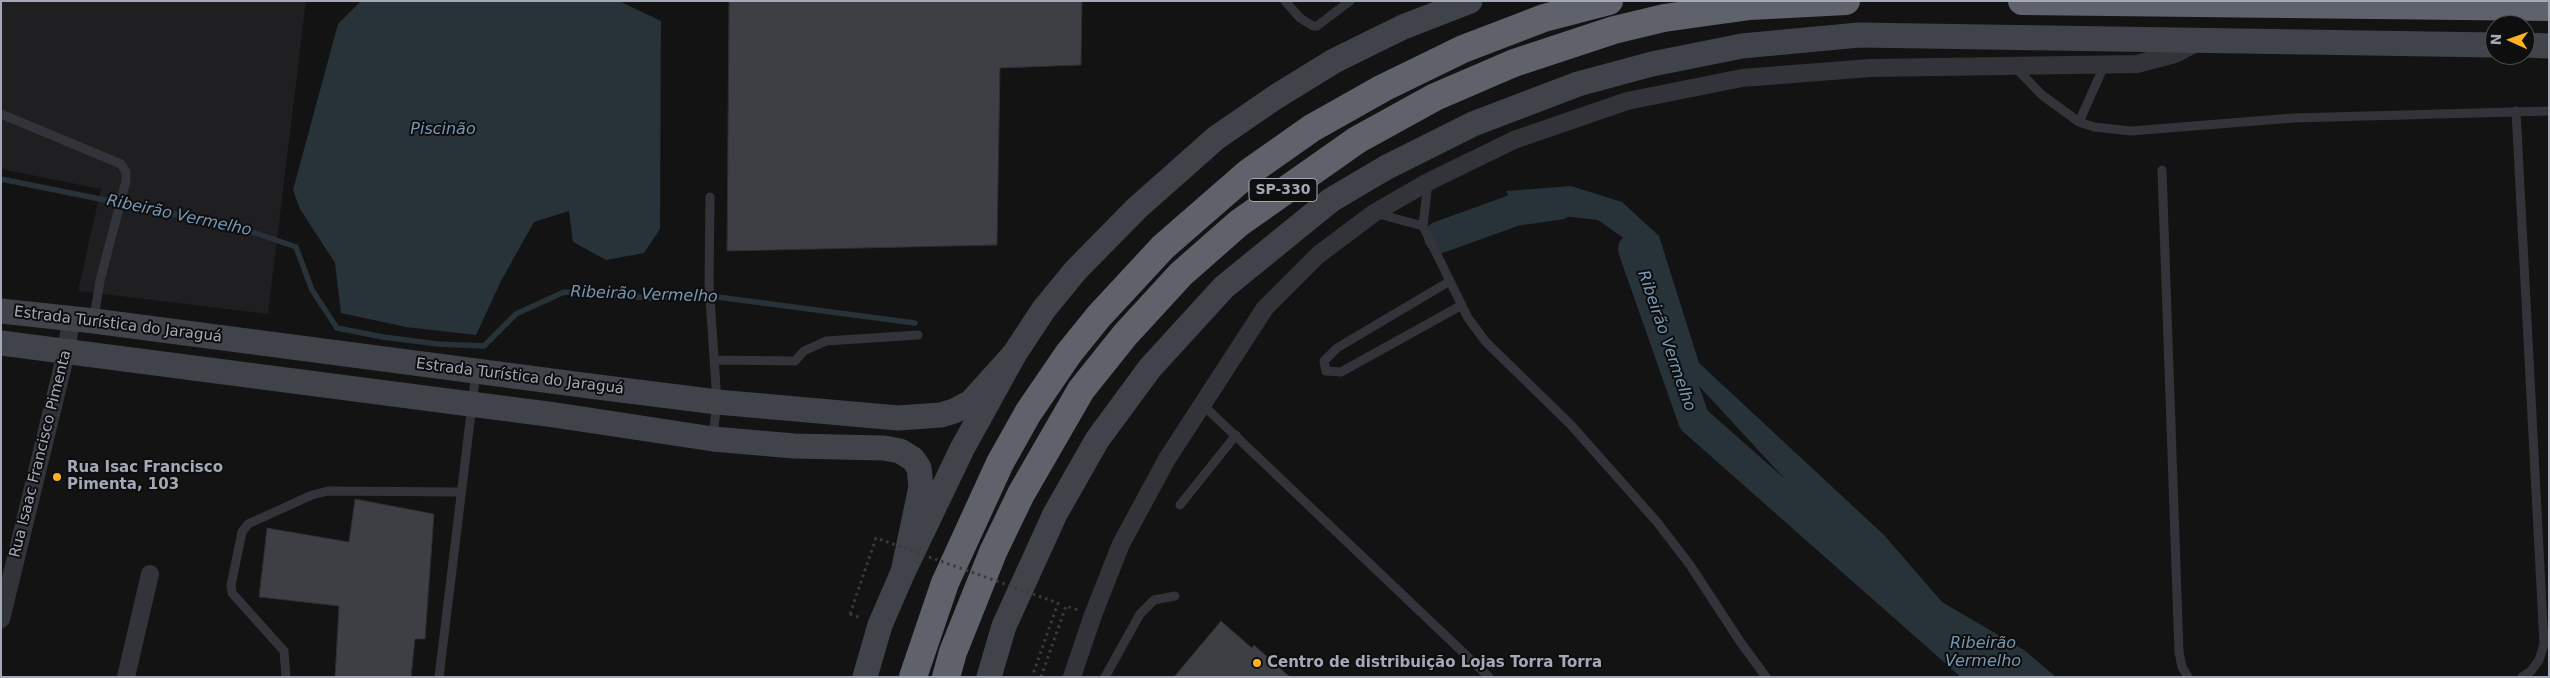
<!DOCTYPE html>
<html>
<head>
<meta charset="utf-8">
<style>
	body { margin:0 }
	#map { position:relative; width:2550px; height:678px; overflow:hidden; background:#131314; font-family:"DejaVu Sans",sans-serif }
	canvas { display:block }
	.frame { position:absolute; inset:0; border:2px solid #a3a9b6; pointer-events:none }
	.north { position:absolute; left:2485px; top:15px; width:50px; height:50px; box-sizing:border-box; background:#0e0e0f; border:1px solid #4a4c52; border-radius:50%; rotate:272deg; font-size:14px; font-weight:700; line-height:20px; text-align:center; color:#a3a9b6 }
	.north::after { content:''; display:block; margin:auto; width:18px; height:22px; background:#feb121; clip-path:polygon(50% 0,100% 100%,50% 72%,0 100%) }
</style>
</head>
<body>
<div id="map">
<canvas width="2550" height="678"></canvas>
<div class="frame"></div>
<div class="north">N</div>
</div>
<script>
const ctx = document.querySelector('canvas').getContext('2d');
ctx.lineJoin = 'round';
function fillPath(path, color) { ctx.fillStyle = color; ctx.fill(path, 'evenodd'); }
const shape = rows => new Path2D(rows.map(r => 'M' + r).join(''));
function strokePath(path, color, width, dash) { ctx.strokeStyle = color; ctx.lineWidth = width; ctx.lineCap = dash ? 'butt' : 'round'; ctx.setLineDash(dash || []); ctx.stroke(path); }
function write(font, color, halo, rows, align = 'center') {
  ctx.font = font + ' "DejaVu Sans",sans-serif'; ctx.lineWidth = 4; ctx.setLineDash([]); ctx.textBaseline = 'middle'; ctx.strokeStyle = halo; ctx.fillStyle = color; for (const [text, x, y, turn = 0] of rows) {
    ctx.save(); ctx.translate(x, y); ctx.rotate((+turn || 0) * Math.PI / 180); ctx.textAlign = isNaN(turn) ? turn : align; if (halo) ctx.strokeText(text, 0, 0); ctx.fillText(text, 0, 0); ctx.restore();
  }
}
const built = shape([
	[1,1,306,1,268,314,78,291,101,189,1,169]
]);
const water = shape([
	[361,1,619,1,661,21,660,229,644,253,606,260,573,242,569,211,534,222,501,281,476,335,406,327,341,313,335,263,300,209,293,190,338,24],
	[1571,186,1622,202,1659,236,1699,363,1884,535,1942,602,2024,650,2056,677,1976,677,1953,661,1686,372,1625,239,1598,220,1563,216,1520,222,1506,191]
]);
const stream = shape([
	[1,179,238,227,296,247,312,290,337,328,383,337,438,344,484,346,516,314,564,292,652,298,710,296,915,323]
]);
const river = shape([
	[1440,237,1515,210,1558,204],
	[1634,249,1694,420,1985,677]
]);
const building = shape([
	[729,1,1082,1,1081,65,1000,68,997,245,727,251,729,1],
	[355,499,434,514,425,639,415,639,411,677,335,677,339,606,259,597,267,528,349,542,355,499],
	[1221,621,1252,648,1254,645,1290,677,1174,677,1221,621]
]);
const path = shape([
	[850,614,861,618],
	[1041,677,1066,606,1078,610]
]);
const lane = shape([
	[1285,1,1300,18,1313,26,1317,26,1350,1],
	[2014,66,2042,95,2079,122,2094,127,2131,131,2293,118,2549,111],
	[2516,111,2544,644,2539,660,2531,671,2522,677],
	[1,114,121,164,126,172,126,181,100,281,94,318],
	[2079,122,2104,66],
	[2162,170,2179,652,2182,667,2188,677],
	[1428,182,1423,226,1468,318,1486,342,1571,425,1657,522,1690,565,1741,643,1766,677],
	[710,197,709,283,717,402,713,436],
	[1375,213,1423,226],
	[1450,281,1337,348,1324,361,1326,371,1341,372,1462,305],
	[714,360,795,361,804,351,826,341,918,335],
	[1203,405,1489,677],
	[1180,505,1236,435],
	[286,677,284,651,232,593,231,585,242,532,248,524,312,495,328,491,460,492],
	[439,677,476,372],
	[1105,677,1140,614,1154,600,1175,596]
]);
const street = shape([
	[1,619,66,353,71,319],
	[126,677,150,574],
	[1072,677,1093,615,1121,544,1167,459,1265,308,1318,255,1374,213,1428,182,1514,140,1627,101,1742,78,1870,68,2137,64,2175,54,2198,42]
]);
const secondary = shape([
	[2525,45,2549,46],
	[1,311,94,321,590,386,717,402,898,418,941,415,954,411,971,402,1015,353],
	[1,343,555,415,713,439,794,446,884,448,900,451,913,459,919,468,921,487,903,572],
	[865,677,880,625,903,572,962,449,1015,353,1044,309,1076,270,1137,208,1216,138,1274,98,1334,61,1403,27,1470,1],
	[989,677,1004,626,1055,514,1097,440,1150,368,1224,287,1331,200,1387,167,1473,124,1578,84,1652,64,1742,46,1859,35,2495,45]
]);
const highway = shape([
	[2022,1,2549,7],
	[913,677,945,583,1000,463,1028,413,1069,353,1099,316,1163,247,1248,173,1312,128,1383,88,1463,49,1544,18,1609,1],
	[946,677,953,652,993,552,1021,494,1081,390,1125,335,1181,274,1239,223,1357,140,1435,97,1514,63,1614,30,1664,18,1750,6,1846,1]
]);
const pathBridge = shape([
	[850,614,876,538,1058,603,1032,677]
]);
const markers = [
	[57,477,5,"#feb121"],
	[1257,663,5,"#feb121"]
];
const shields = [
	[1283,190,68]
];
const shieldNames = [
	["SP-330",1283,190]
];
const streetNames = [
	["Estrada Turística do Jaraguá",118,325,7],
	["Estrada Turística do Jaraguá",520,377,7],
	["Rua Isaac Francisco Pimenta",41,454,-76]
];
const poiNames = [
	["Rua Isac Francisco",67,468],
	["Pimenta, 103",67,485],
	["Centro de distribuição Lojas Torra Torra",1267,663]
];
const waterNames = [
	["Piscinão",443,130],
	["Ribeirão Vermelho",179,216,12],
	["Ribeirão Vermelho",644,295,2],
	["Ribeirão Vermelho",1666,341,71],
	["Ribeirão",1983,644],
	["Vermelho",1983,662]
];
fillPath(built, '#1f1f21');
fillPath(water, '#283239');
strokePath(stream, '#283239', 5.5);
strokePath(river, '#283239', 32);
fillPath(building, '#3e3f45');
strokePath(building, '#2c2c31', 1);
strokePath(path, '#393b41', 3, [2.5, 4]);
strokePath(lane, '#33343a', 9);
strokePath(street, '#33343a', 18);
strokePath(secondary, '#41434a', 25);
strokePath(highway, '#5f626b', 28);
strokePath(pathBridge, '#393b41', 3, [2.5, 4]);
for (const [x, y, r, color] of markers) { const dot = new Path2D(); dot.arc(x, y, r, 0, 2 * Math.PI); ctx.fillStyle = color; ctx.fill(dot); strokePath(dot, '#0e0e0f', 2); }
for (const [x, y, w] of shields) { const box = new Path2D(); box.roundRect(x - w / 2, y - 11.5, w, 23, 4); ctx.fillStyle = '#0e0e0f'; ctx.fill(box); strokePath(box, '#a3a9b6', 1); }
write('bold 14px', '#a3a9b6', null, shieldNames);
write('15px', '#a3a9b6', '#0e0e0f', streetNames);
write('bold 15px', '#a3a9b6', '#0e0e0f', poiNames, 'left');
write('italic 16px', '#7798b4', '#0e0e0f', waterNames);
</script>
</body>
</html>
